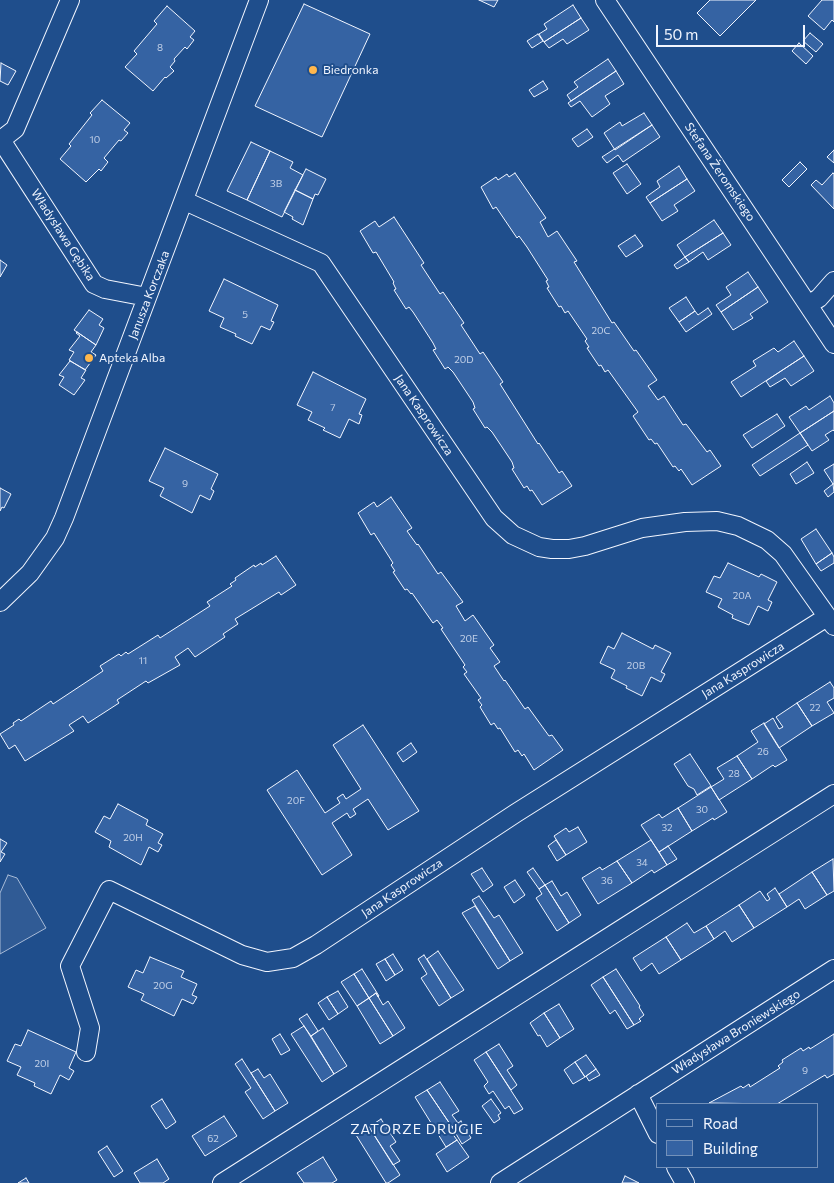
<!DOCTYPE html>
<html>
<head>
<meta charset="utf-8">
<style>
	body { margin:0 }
	#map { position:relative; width:834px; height:1183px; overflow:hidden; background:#1f4e8c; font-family:Commissioner,sans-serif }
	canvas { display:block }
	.legend { position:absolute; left:656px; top:1103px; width:162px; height:65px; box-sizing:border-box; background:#1f4e8c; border:1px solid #7391ba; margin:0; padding:6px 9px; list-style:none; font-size:15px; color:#f2f6ff }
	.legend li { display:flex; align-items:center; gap:10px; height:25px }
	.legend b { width:25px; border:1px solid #7391ba }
	.scale { position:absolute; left:656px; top:25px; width:149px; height:22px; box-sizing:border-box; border:2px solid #f2f6ff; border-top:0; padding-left:6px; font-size:15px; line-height:18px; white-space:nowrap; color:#f2f6ff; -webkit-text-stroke:4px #1f4e8c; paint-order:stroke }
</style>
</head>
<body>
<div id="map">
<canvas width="834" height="1183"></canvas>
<ul class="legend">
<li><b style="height:6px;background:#1f4e8c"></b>Road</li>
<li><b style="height:14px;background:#3563a3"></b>Building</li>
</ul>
<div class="scale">50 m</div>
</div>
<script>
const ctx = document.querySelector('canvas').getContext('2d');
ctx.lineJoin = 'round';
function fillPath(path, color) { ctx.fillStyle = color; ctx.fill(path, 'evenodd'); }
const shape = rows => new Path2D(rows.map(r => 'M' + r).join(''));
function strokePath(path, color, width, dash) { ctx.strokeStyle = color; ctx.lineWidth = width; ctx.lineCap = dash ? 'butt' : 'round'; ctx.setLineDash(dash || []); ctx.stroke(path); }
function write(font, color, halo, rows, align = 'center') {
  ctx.font = font + ' Commissioner,sans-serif'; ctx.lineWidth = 4; ctx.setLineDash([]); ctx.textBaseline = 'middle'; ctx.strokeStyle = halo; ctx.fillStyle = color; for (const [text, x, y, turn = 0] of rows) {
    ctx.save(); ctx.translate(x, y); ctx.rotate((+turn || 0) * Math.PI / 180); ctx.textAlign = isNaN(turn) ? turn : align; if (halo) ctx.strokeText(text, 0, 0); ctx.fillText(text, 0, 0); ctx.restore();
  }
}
const built = shape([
	[8,875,17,878,46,928,0,954,0,893,8,875]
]);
const building = shape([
	[479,0,498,0,494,7,479,0],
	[710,0,756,0,720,36,697,13,710,0],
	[822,0,834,0,834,22,832,20,824,30,808,16,822,0],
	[304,4,370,34,322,137,255,106,304,4],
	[573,5,581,18,544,42,539,34,547,29,544,24,573,5],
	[167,6,195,31,190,37,194,40,187,49,185,47,174,59,175,61,170,67,174,71,166,78,165,77,153,91,125,67,137,54,134,51,157,24,154,21,167,6],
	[581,18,589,30,567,44,563,39,549,48,544,42,581,18],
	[810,33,823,44,816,52,803,41,810,33],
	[538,34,543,41,532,48,527,41,538,34],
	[799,43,813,56,806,64,792,51,799,43],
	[608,59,616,71,571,101,567,95,578,87,574,82,608,59],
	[1,63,16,71,8,85,0,81,1,63],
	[616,71,624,84,605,96,610,104,592,117,580,101,571,107,568,103,616,71],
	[543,81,548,89,534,97,529,90,543,81],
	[102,100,130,123,124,130,128,133,121,141,119,140,104,158,108,162,101,171,99,169,86,182,60,159,71,146,69,144,92,115,90,113,102,100],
	[644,113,652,125,615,150,604,133,620,122,622,126,644,113],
	[652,125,660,137,623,162,618,155,607,163,602,157,652,125],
	[587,129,593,137,578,147,572,139,587,129],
	[251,142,270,151,247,200,227,191,251,142],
	[834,150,834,163,827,157,834,150],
	[270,151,293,162,290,168,303,175,282,217,247,200,270,151],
	[800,162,807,169,789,187,782,180,800,162],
	[627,164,641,184,627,194,613,173,627,164],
	[679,166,687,179,650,203,646,197,660,187,657,181,679,166],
	[306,169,326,179,318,195,315,194,313,199,295,190,306,169],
	[515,173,546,218,540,222,548,237,557,231,577,261,574,262,612,323,614,322,634,351,636,350,657,380,648,386,658,400,664,396,683,425,686,424,707,452,710,450,721,466,692,485,681,469,679,471,675,466,673,467,657,443,655,444,651,439,649,440,633,416,638,412,608,370,605,372,601,365,599,366,587,348,589,347,585,341,587,339,568,311,565,313,561,306,559,307,547,288,549,287,546,281,548,280,527,247,519,236,517,238,496,207,493,209,481,187,496,177,498,180,507,174,509,177,515,173],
	[833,173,834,174,834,209,811,185,816,180,822,185,833,173],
	[687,179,695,191,674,205,678,211,662,221,650,203,687,179],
	[295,190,313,199,303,225,292,219,293,217,284,212,295,190],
	[394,217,424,263,421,265,440,294,443,292,464,323,461,325,480,354,483,352,503,382,500,384,538,444,539,443,559,473,562,471,572,486,542,505,532,490,530,491,527,486,524,488,512,469,514,468,512,462,492,432,487,427,485,428,473,409,475,408,473,402,453,372,448,367,445,369,433,350,436,349,433,343,413,312,409,307,406,309,394,290,396,289,393,283,394,282,376,252,373,253,360,231,375,221,379,227,394,217],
	[714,220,723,233,685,257,677,245,714,220],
	[723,233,731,245,708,260,703,252,689,262,685,257,723,233],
	[635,235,643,246,626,257,618,246,635,235],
	[685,257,689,262,677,269,674,265,685,257],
	[0,260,7,265,0,277,0,260],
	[748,272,758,287,721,312,716,305,731,295,726,287,748,272],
	[224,279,278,305,271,321,274,322,270,330,261,326,252,344,235,336,236,334,220,327,224,318,209,311,224,279],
	[758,287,768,302,750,314,753,318,733,330,721,312,758,287],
	[686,297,695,311,679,322,669,308,686,297],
	[708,308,712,314,686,332,679,322,695,311,698,315,708,308],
	[89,310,103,319,99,325,104,328,96,345,74,330,89,310],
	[77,332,96,345,91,352,96,355,85,370,69,360,74,352,69,350,80,336,76,333,77,332],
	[794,341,804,356,741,397,731,382,756,366,753,361,774,348,778,352,794,341],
	[804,356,814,371,791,386,785,378,770,387,766,381,804,356],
	[70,361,86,370,81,378,85,380,74,395,59,385,64,377,59,375,70,361],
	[313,372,366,399,359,414,362,415,359,424,349,419,340,438,323,430,325,428,308,420,312,412,297,405,313,372],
	[830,396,834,403,834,411,800,433,789,417,806,406,809,410,830,396],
	[834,411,834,431,833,430,825,435,829,440,812,451,800,433,834,411],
	[777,414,785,426,752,448,743,435,777,414],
	[800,433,808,445,760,476,752,465,800,433],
	[165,448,218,474,211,489,214,491,210,500,200,495,192,513,160,496,164,488,149,481,165,448],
	[807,462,814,473,796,484,790,474,807,462],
	[834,464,834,484,833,484,824,470,834,464],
	[833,484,834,492,828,497,824,491,833,484],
	[0,488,11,494,4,508,2,507,0,511,0,488],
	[391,497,412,528,407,531,417,545,418,544,438,574,441,572,463,602,456,606,465,621,473,615,494,645,490,648,500,662,494,666,504,681,505,680,525,709,528,707,549,736,552,735,563,750,534,770,524,754,522,756,518,750,515,752,500,728,498,729,494,723,491,725,480,707,482,705,478,700,481,698,464,674,467,672,463,667,465,665,441,629,443,628,437,620,433,623,412,593,411,594,407,589,405,590,393,572,395,571,391,565,393,563,374,533,371,535,358,513,374,502,377,507,391,497],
	[816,529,832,553,816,564,801,539,816,529],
	[832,553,834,557,834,563,821,571,816,564,832,553],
	[276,556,296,585,281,595,279,592,235,619,238,624,223,634,225,637,195,657,188,648,175,657,180,665,148,683,146,681,117,700,119,703,88,723,83,716,69,725,74,731,25,761,15,745,9,749,0,734,14,725,13,723,19,719,21,721,51,701,53,704,103,671,100,666,119,654,121,656,126,652,128,654,158,635,160,638,210,606,207,602,232,586,230,584,236,580,235,578,254,565,255,567,261,563,262,565,276,556],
	[728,563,759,577,761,574,777,582,768,600,772,602,768,611,758,606,749,625,732,618,733,615,718,607,722,599,706,592,714,576,720,578,728,563],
	[622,633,653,649,655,645,671,653,661,672,665,674,661,682,651,677,642,696,626,688,627,686,611,678,615,670,600,663,608,646,614,649,622,633],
	[830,682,834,688,834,698,827,702,834,713,812,726,797,703,830,682],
	[797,703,812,726,779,748,764,724,773,718,779,729,783,727,776,717,797,703],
	[764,723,787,760,775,767,773,765,752,779,737,756,758,742,751,731,764,723],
	[363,725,419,811,388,830,368,799,353,809,356,814,350,818,347,813,332,823,352,855,322,875,267,790,297,770,325,813,340,803,337,798,343,794,346,799,361,789,333,745,363,725],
	[411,743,417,752,403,762,397,753,411,743],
	[690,754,711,786,697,795,694,789,688,786,674,764,690,754],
	[737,756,752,779,719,800,711,787,724,779,717,768,737,756],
	[711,787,727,812,714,820,713,818,692,831,678,808,711,787],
	[118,804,148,820,146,825,163,834,158,843,162,845,158,852,149,847,141,865,109,847,111,841,95,832,104,816,110,819,118,804],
	[678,808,692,831,659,852,641,825,659,814,662,818,678,808],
	[578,827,587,842,566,855,554,836,566,828,569,832,578,827],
	[0,839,7,843,1,852,5,854,0,862,0,839],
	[556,840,566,855,557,861,548,846,556,840],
	[651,840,667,865,654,873,652,870,632,883,617,861,651,840],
	[668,846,677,859,667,865,659,852,668,846],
	[833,859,834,891,827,895,812,872,833,859],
	[617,861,632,883,598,904,582,878,600,867,602,870,617,861],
	[482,868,493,885,483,892,471,874,482,868],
	[533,868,545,885,539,889,527,872,533,868],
	[812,872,827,895,805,909,799,899,787,907,779,894,812,872],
	[515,880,525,895,514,903,504,887,515,880],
	[552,881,561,896,567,892,581,915,569,923,545,885,552,881],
	[545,885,569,923,557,931,536,898,542,894,539,889,545,885],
	[775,888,787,907,754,928,739,905,760,891,767,901,770,899,767,894,775,888],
	[479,896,494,918,499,915,523,953,510,961,472,900,479,896],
	[739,905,754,928,732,942,725,931,714,939,706,926,739,905],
	[475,906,510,961,498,969,462,913,475,906],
	[687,923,694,933,706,926,714,939,681,960,666,937,687,923],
	[666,937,681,960,659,974,652,963,641,971,633,958,666,937],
	[438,951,464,990,451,998,427,959,438,951],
	[393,954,403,970,395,975,385,959,393,954],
	[424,955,451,998,439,1006,421,978,427,974,418,959,424,955],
	[150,957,184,971,181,977,197,984,192,995,197,997,193,1004,182,999,174,1016,141,1000,144,994,128,987,136,970,143,973,150,957],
	[385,959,395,975,386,981,376,964,385,959],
	[362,969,379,996,378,997,376,993,369,998,354,974,362,969],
	[616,969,640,1006,639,1007,644,1015,639,1019,641,1021,634,1025,603,977,616,969],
	[354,974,369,998,357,1006,341,982,354,974],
	[603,977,634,1025,627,1029,615,1010,610,1014,591,985,603,977],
	[338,991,348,1007,338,1014,327,997,338,991],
	[376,993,383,1005,388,1001,405,1028,393,1036,369,998,376,993],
	[327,997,338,1014,329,1020,318,1003,327,997],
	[369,998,393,1036,380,1044,357,1006,369,998],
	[559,1004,574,1029,560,1038,544,1013,559,1004],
	[544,1013,560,1038,547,1047,540,1035,538,1036,530,1023,544,1013],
	[307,1014,318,1031,311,1036,299,1019,307,1014],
	[304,1026,334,1074,322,1082,291,1034,304,1026],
	[323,1028,347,1066,334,1074,311,1036,323,1028],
	[28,1030,76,1052,69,1068,74,1071,69,1080,60,1075,51,1094,34,1086,35,1083,17,1075,21,1067,7,1061,15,1044,21,1046,28,1030],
	[280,1034,290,1050,281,1055,272,1039,280,1034],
	[834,1034,834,1074,827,1078,825,1075,777,1104,709,1103,741,1086,743,1088,749,1084,750,1087,780,1068,778,1066,783,1062,782,1060,801,1048,803,1051,809,1047,810,1049,834,1034],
	[499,1044,513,1066,507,1070,517,1085,511,1090,486,1052,499,1044],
	[486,1052,523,1109,514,1114,509,1106,505,1109,493,1091,489,1094,484,1086,488,1082,474,1060,486,1052],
	[586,1055,596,1069,585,1077,575,1062,586,1055],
	[242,1059,275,1111,263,1119,245,1092,251,1088,235,1064,242,1059],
	[575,1062,585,1077,573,1084,564,1070,575,1062],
	[258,1069,264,1078,270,1074,288,1103,275,1111,251,1073,258,1069],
	[596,1069,600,1075,589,1081,586,1076,596,1069],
	[440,1082,459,1111,452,1115,458,1123,452,1127,427,1090,440,1082],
	[427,1090,452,1127,449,1129,457,1140,446,1147,415,1097,427,1090],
	[162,1099,176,1122,166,1129,151,1106,162,1099],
	[491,1099,501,1113,498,1115,500,1119,494,1123,482,1106,491,1099],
	[224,1116,237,1136,205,1156,192,1136,224,1116],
	[381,1119,396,1142,390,1146,400,1161,393,1165,369,1127,381,1119],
	[461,1121,471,1138,462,1144,452,1127,461,1121],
	[369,1127,400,1175,388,1183,386,1183,356,1135,369,1127],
	[457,1140,469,1157,447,1172,436,1154,457,1140],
	[107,1146,123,1171,114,1177,98,1152,107,1146],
	[323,1157,337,1180,332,1183,304,1183,297,1173,323,1157],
	[157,1159,169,1179,163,1183,140,1183,134,1173,157,1159],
	[625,1176,639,1183,622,1183,625,1176],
	[26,1178,29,1183,18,1183,26,1178]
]);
const street = shape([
	[70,0,15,129,1,140,94,284,105,289,147,297],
	[605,0,834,344],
	[185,201,321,263,494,518,513,535,539,547,552,549,569,549,585,546,642,528,685,522,717,521,738,526,767,540,783,554,834,626],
	[808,305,819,298,834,281],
	[0,602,30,573,55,538,64,518,259,0],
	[86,1052,90,1028,70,966,109,890,242,955,267,962,293,958,316,945,516,813,827,617],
	[638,1094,658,1134],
	[676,1167,685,1183],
	[222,1183,834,794],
	[500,1183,834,969]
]);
const markers = [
	[313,70,5,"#ffb74d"],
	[89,358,5,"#ffb74d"]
];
const numberNames = [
	["8",160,48],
	["10",95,140],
	["3B",276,184],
	["5",245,315],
	["20C",601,331],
	["20D",464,360],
	["7",333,408],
	["9",185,484],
	["20A",742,596],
	["20E",469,639],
	["11",143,661],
	["20B",636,666],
	["22",815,708],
	["26",763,752],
	["28",734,774],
	["20F",296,801],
	["30",702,810],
	["32",667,828],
	["20H",133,838],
	["34",642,863],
	["36",607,881],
	["20G",163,986],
	["20I",42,1064],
	["9",805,1071],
	["62",213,1139]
];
const poiNames = [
	["Biedronka",323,70],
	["Apteka Alba",99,358]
];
const streetNames = [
	["Stefana Żeromskiego",720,172,56],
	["Władysława Gębika",63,235,57],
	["Janusza Korczaka",149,295,-69],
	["Jana Kasprowicza",424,415,56],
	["Jana Kasprowicza",743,670,-32],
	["Jana Kasprowicza",402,888,-34],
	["Władysława Broniewskiego",736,1032,-32]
];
const neighbourhoodNames = [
	["ZATORZE DRUGIE",417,1129]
];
fillPath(built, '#305b95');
strokePath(built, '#a8bbd7', 1);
fillPath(building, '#3563a3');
strokePath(building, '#f2f6ff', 1);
strokePath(street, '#f2f6ff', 20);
strokePath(street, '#1f4e8c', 18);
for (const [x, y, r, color] of markers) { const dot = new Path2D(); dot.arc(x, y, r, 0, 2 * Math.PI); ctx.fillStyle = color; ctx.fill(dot); strokePath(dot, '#1f4e8c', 2); }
write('10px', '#c3d1e8', null, numberNames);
write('12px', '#f2f6ff', '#1f4e8c', poiNames, 'left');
write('12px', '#f2f6ff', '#1f4e8c', streetNames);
ctx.letterSpacing = '1px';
write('14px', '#f2f6ff', '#1f4e8c', neighbourhoodNames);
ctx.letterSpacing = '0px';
</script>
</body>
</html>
